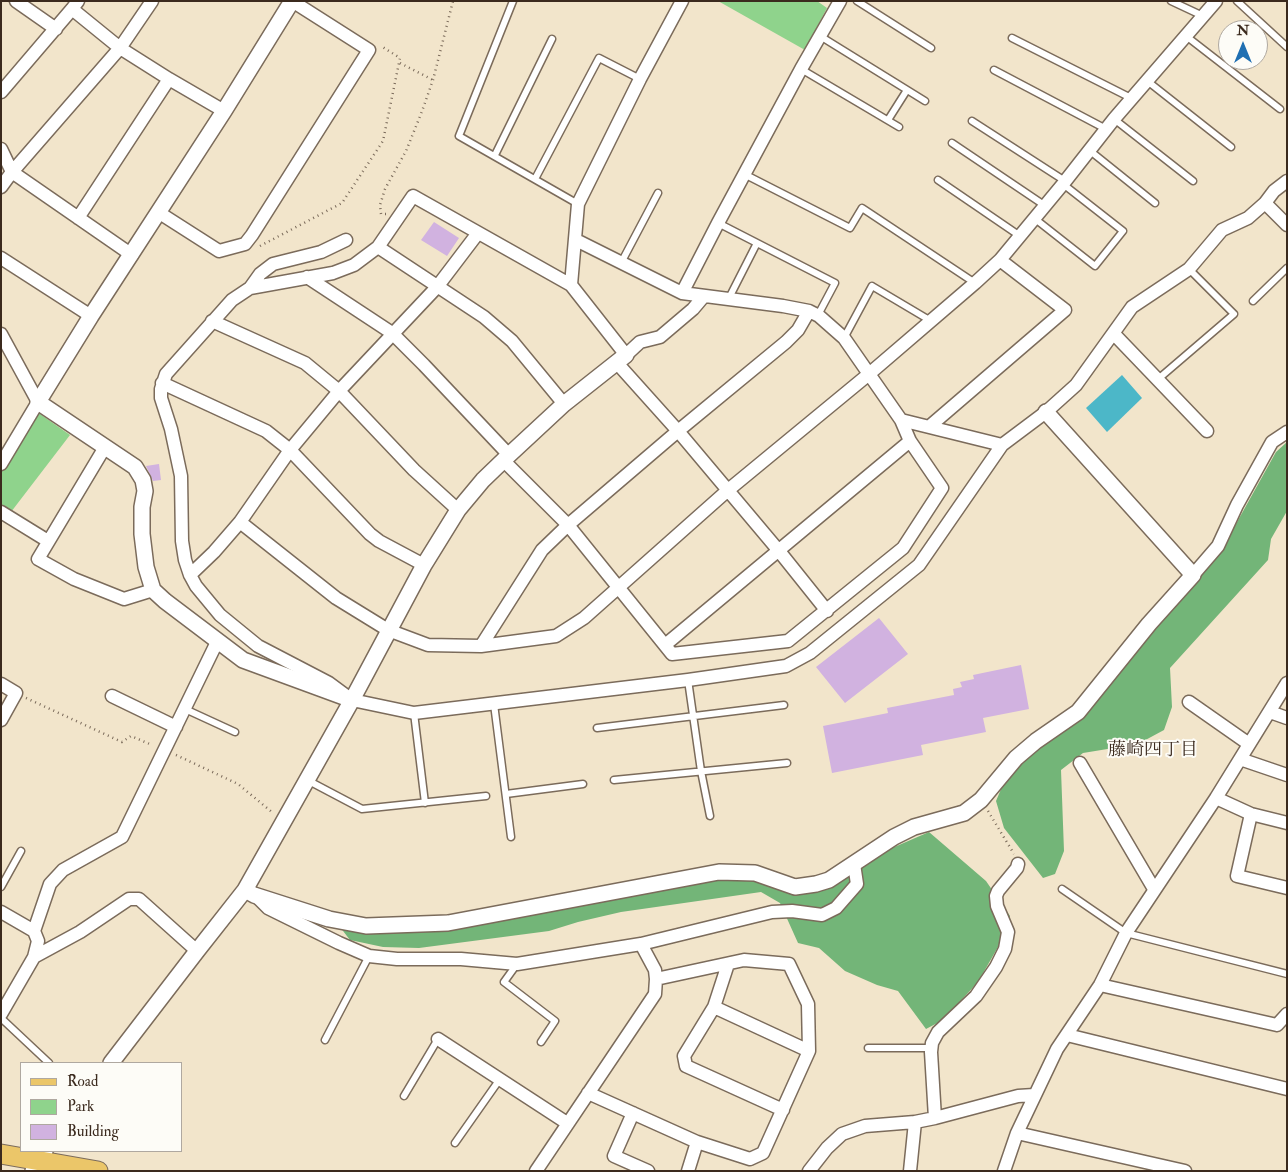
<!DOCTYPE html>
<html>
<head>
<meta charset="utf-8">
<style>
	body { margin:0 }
	#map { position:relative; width:1288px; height:1172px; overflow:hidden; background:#f2e5cb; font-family:"IM FELL Double Pica",serif }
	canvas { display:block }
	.frame { position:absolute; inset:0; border:2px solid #3b2a1e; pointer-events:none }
	.legend { position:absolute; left:20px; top:1062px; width:162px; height:90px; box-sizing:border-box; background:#fdfcf7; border:1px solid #afa8a0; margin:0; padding:6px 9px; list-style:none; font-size:15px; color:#3b2a1e }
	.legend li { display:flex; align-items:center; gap:10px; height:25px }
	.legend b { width:25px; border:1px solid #afa8a0 }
	.north { position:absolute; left:1218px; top:20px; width:50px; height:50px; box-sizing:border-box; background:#fdfcf7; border:1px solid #afa8a0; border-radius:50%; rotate:0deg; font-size:14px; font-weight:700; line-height:20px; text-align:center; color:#3b2a1e }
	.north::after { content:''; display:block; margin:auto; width:18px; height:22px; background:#1f6fb2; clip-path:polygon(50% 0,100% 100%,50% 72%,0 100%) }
</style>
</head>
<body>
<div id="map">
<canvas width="1288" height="1172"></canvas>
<div class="frame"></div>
<ul class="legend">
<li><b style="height:6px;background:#ebc669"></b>Road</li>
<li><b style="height:14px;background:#8fd38c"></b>Park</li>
<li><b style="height:14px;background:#d1b2e0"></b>Building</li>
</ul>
<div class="north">N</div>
</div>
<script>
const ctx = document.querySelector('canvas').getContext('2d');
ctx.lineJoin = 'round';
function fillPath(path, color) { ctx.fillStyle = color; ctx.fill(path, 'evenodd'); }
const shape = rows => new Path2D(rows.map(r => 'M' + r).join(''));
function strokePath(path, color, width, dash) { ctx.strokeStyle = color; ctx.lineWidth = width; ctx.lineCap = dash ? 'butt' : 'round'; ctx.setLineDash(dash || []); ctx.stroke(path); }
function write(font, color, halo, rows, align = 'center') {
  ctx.font = font + ' "IM FELL Double Pica","Noto Serif JP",serif'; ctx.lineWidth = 4; ctx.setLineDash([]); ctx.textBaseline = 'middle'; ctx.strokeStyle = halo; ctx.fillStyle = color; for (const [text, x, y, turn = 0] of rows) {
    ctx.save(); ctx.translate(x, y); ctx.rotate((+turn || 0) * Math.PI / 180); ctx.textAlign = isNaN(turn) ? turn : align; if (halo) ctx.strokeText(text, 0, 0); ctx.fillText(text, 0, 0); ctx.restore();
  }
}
const green = shape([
	[718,1,817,1,827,8,805,50],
	[36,414,40,414,70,435,11,512,1,506,1,473]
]);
const forest = shape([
	[1287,442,1287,511,1271,539,1268,560,1170,668,1172,707,1164,730,1138,744,1083,753,1061,770,1064,851,1055,874,1043,878,1004,828,996,801,1007,775,1030,754,1085,714,1222,549,1276,452],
	[929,832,986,881,1010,916,998,947,978,982,943,1020,926,1029,898,991,877,985,845,971,819,948,798,943,780,903,761,892,621,912,578,922,549,931,419,948,383,947,350,940,340,927,374,934,447,928,718,877,760,879,798,893,876,855]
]);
const water = shape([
	[1122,375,1142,398,1107,432,1086,408]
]);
const building = shape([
	[434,222,459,238,447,256,421,240],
	[159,464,161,480,153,481,146,466],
	[879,618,908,654,845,703,816,667],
	[1021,665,1029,709,983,718,986,732,921,745,923,755,832,773,823,726,888,713,887,708,954,695,953,689,962,687,960,682,974,679,973,675]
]);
const path = shape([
	[400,63,433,80],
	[386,214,381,214,380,205,385,189,406,151,421,114,433,80,453,1],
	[260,246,342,203,383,141,400,58,381,46],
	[26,698,122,742,131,736,152,745],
	[176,755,238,784,273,813],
	[988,811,1014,854]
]);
const service = shape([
	[513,1,459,136,578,204],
	[857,1,931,48],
	[1171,1,1203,16],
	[1237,1,1287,47],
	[820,36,925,101],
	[1186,36,1280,109],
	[1012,38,1131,98],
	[801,69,899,127],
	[994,70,1106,129],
	[1146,80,1231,147],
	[1114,119,1193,181],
	[888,120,907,90],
	[972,121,1065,181],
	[952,143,1044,205],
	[1089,150,1155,203],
	[495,155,552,39],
	[744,174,850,228,862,208,975,283],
	[535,179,599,58,640,79],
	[938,180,1020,236],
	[1034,218,1095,266,1123,231,1063,184],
	[718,223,835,283,818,315],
	[621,263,658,193],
	[729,298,757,243],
	[1253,301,1287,268],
	[844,338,872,286,931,321],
	[1157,380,1234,314,1189,269],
	[688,680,701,771,710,816],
	[494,704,511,837],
	[185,709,235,732],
	[414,713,425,803],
	[597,728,784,705],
	[307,780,362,809,486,796],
	[614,780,787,763],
	[506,794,583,784],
	[1,887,21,851],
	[1062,889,1126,933,1287,974],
	[517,964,504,982,555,1021,541,1042],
	[1,1018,49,1063],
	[325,1040,369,956],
	[868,1048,931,1048],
	[404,1096,438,1039],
	[455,1143,500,1079]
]);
const minor = shape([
	[16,1,56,29],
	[682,1,640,79,578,204,571,285,626,355,640,342,660,337,693,309,704,296],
	[72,9,120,48,169,79,224,111],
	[1,92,72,9,78,1],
	[1,149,12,172,132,255],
	[1,187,12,172,120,48,152,1],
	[1265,203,1287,225],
	[158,212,219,251,245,244,252,235,369,50,292,1],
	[78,218,169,79],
	[378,247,484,317,512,341,564,404],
	[1,258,91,316],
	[307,277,392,333,424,365,509,455],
	[571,285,413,196,378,247,354,265,333,273,250,288,232,300,166,374,161,389,161,398,171,429,181,476,182,541,185,560,190,575,196,586,220,615,258,646,329,683,352,700,414,713,688,680,786,666,810,653,919,565,1002,445,1046,412,1076,385,1132,307,1189,269,1222,230,1248,218,1265,203,1274,191,1287,181],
	[250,288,260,274,273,264,321,252,346,240],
	[682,293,718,223,801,69,840,1],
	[212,321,305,363,339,391,414,470,458,510],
	[1,334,38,402,1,464],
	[1114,334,1207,431],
	[617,363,678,431,779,551,827,611],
	[162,383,266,431,290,450,370,534,379,541,424,565],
	[901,420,1002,445],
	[930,426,1065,310,1000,260],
	[105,447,38,559,74,579,124,599,153,590],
	[503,460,568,525,672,654,788,641,903,548,942,488,910,441,901,420,844,338,819,316,809,311,783,306,682,293,576,240],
	[1,512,48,541],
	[240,522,336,598,388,630,428,645,481,646,556,636,584,618,727,491,869,374,975,283,1000,260,1063,184,1114,119,1216,1],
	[190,575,214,552,240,522,290,450,339,391,437,287,478,233],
	[1193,575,1218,546,1237,505,1272,442,1287,432],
	[665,645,910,441],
	[481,646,542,550,568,525,678,431,786,342,798,330,809,311],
	[1,684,16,693,1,720],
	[112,696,176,727],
	[1189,702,1249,744],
	[1270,712,1287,718],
	[1240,759,1287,775],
	[1080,763,1154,889],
	[1216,798,1251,814,1287,823],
	[1251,814,1237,876,1287,888],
	[256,896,268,908,339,943,369,956,397,959,461,959,517,964,641,944,772,912,792,911,822,915,836,908,857,884,854,864],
	[1,912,34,931],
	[641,944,655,970,656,979],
	[34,957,38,941,34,931,50,884,63,870,122,837,217,642],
	[728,964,714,1007,684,1056,686,1066,783,1110],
	[1100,985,1277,1025,1287,1014],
	[714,1007,809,1051],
	[1,1014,34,957,80,932,129,899,139,899,197,951],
	[1067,1035,1287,1089],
	[438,1039,567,1123],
	[633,1113,614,1156,648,1171],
	[935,1118,931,1052,932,1043,938,1032,976,996,996,967,1005,949,1008,932,997,906,996,896,998,891,1017,868,1018,864],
	[1017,1133,1185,1171],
	[536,1171,655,994,656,979,744,960,789,964,808,1004,809,1051,763,1153,750,1159,697,1142,588,1093],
	[688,1171,697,1142],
	[809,1171,827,1148,842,1134,865,1126,915,1122],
	[910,1171,915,1122,935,1118,1018,1096,1034,1095],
	[1004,1171,1017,1133,1057,1049,1100,985,1126,933,1216,798,1287,683]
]);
const tertiary = shape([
	[292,1,224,111,91,316,38,402,135,467,143,480,145,491,142,507,142,534,146,567,153,590,165,601,243,660,352,700],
	[245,890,254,895,329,919,366,926,448,923,719,872,755,873,795,887,816,884,829,880,894,837,914,827,964,813,981,800,1016,758,1036,741,1078,712,1149,624,1193,575,1046,412],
	[111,1063,197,951,245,890,352,700,424,565,458,510,483,480,509,455,564,404,626,355],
	[33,1171,45,1151]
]);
const primary = shape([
	[1,1154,98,1171]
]);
const neighbourhoodNames = [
	["藤崎四丁目",1153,751]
];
fillPath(green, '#8fd38c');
fillPath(forest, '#73b578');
fillPath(water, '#4cb7c8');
fillPath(building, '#d1b2e0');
strokePath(service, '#7b6b5b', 9);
strokePath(minor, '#7b6b5b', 15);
strokePath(tertiary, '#7b6b5b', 18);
strokePath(primary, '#7b6b5b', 21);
strokePath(path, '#7b6b5b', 2.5, [1, 4]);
strokePath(service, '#fff', 6);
strokePath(minor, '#fff', 12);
strokePath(tertiary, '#fff', 15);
strokePath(primary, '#ebc669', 19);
write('18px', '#3b2a1e', '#fdfcf7', neighbourhoodNames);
</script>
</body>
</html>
